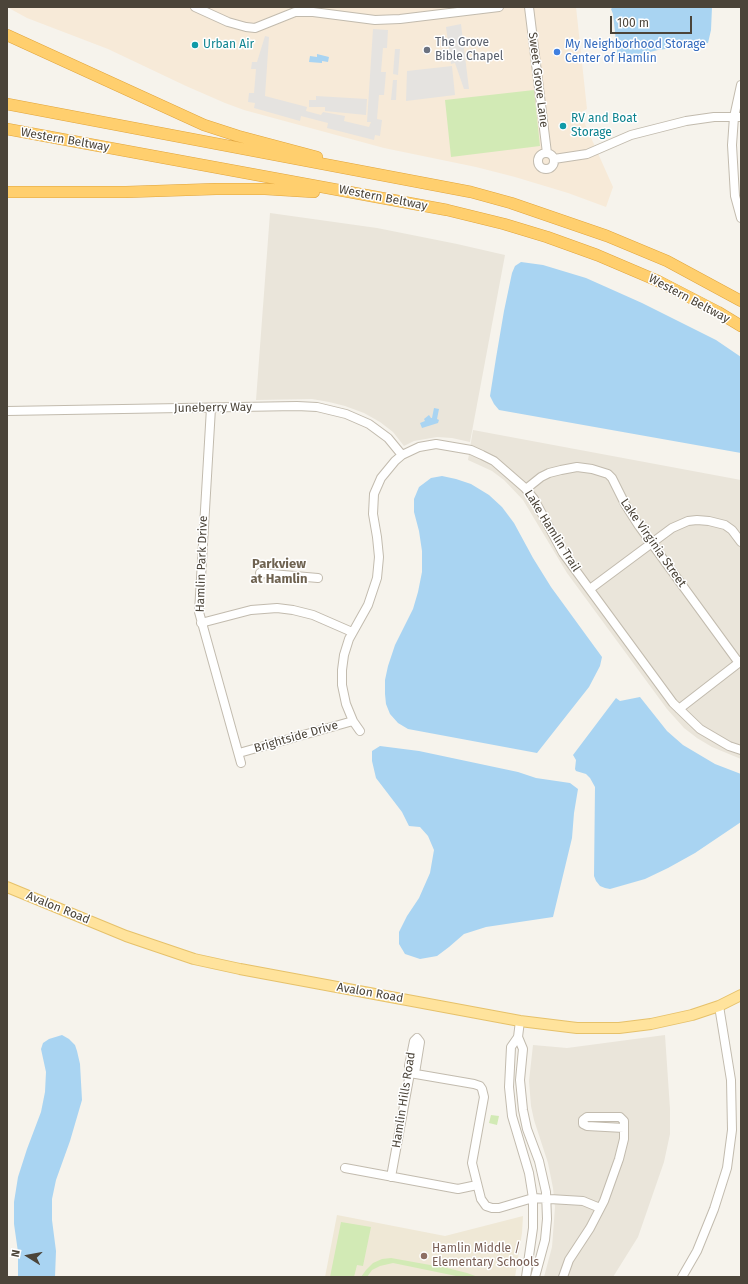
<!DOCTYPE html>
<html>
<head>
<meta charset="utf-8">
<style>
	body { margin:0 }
	#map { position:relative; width:748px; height:1284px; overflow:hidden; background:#f6f3ec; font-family:"Fira Sans",sans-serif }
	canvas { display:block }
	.frame { position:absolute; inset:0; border:8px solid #4b4439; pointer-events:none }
	.north { position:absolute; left:8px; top:1236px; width:40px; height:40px; -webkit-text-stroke:3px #fff; paint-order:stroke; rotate:281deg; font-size:11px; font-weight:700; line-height:16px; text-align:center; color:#4b4439 }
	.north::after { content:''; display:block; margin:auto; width:14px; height:18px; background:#4b4439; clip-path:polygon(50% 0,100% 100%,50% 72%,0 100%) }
	.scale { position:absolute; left:610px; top:16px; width:82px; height:18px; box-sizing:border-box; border:2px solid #4b4439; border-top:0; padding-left:5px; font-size:12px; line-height:14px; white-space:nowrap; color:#4b4439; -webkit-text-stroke:3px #fff; paint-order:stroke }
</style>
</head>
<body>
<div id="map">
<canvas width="748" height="1284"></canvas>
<div class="frame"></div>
<div class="north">N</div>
<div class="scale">100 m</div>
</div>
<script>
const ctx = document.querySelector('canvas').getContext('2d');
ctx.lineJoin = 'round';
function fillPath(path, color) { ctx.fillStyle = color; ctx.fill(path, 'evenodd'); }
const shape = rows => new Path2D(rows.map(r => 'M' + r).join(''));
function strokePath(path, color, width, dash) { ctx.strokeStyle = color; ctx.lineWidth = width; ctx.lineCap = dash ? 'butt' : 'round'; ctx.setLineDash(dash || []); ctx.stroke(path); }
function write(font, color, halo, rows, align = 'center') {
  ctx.font = font + ' "Fira Sans",sans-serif'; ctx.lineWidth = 3; ctx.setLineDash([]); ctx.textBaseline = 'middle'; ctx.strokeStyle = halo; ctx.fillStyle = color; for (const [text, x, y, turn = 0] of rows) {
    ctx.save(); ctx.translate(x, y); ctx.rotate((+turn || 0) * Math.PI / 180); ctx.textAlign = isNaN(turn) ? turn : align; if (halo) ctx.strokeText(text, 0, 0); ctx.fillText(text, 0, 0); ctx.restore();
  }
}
const residential = shape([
	[270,213,377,228,457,244,505,255,470,442,452,438,437,437,414,441,404,446,393,432,380,422,364,413,345,406,329,402,312,399,256,400],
	[473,430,741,480,741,759,712,747,697,738,684,728,667,709,567,573,523,500,504,480,492,471,468,460],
	[665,1035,670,1109,670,1134,664,1162,638,1237,613,1277,544,1277,552,1247,555,1207,553,1188,548,1163,534,1120,531,1106,529,1081,533,1045,567,1048]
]);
const commercial = shape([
	[7,7,576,7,587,109,580,113,613,187,606,207,568,193,515,177,476,167,384,148,244,110,225,103,186,86,108,49,27,18]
]);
const education = shape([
	[337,1215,445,1236,523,1216,522,1233,515,1277,325,1277]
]);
const green = shape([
	[534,90,540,146,451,157,445,100],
	[491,1115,499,1116,497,1125,489,1123],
	[341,1222,371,1227,363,1266,357,1265,354,1277,330,1277],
	[391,1258,447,1268,467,1273,478,1277,461,1277,393,1263,380,1266,372,1270,367,1277,361,1277,366,1270,373,1263,382,1259]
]);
const parking = shape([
	[461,24,469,89,464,89,455,63,451,64,446,27],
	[373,29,388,30,387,48,383,48,381,72,386,72,384,95,379,95,377,119,382,120,380,136,375,135,374,140,327,128,328,123,301,116,300,121,254,108,255,103,248,102,249,93,254,93,256,69,251,69,252,62,257,62,265,36,269,37,265,96,307,107,306,111,321,115,323,112,345,116,344,121,369,127,371,122,367,122],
	[395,49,400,49,398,75,393,74],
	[452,66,455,95,406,101,407,71],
	[393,80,397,80,396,100,391,100],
	[316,96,367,99,366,115,325,111,325,107,309,107,309,100,316,100]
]);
const water = shape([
	[613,7,712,7,711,30,708,43,658,50,618,60,613,14,611,9],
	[317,54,329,57,328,62,322,61,322,63,309,62,310,56,317,57],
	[521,262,543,265,586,278,642,303,716,340,741,357,741,453,499,410,494,404,490,396,496,358,504,311,512,273,515,266],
	[434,408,439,409,437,419,439,420,438,423,422,428,420,423,425,421,424,419,429,415,431,418,432,418],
	[442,476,456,479,471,484,489,495,502,507,514,523,533,558,551,587,602,657,600,666,589,687,537,753,408,729,398,723,390,714,386,704,385,694,385,680,388,666,395,645,413,609,418,592,422,572,422,551,419,531,414,512,414,499,419,487,431,478],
	[640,697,667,731,683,745,715,764,741,774,741,822,695,853,668,868,645,879,610,889,605,888,600,886,596,881,594,876,595,787,590,778,586,774,576,771,575,769,576,760,573,755,616,698,620,701],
	[380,746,419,751,518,772,536,778,570,783,578,789,574,813,572,838,553,917,486,927,464,934,449,947,437,956,420,959,405,954,399,944,399,932,407,916,419,898,430,873,434,850,428,836,420,827,409,826,402,812,376,778,372,761,372,751],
	[62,1035,69,1039,75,1045,77,1051,80,1064,82,1100,70,1141,56,1180,52,1199,52,1220,56,1251,55,1277,18,1277,18,1252,14,1224,14,1202,18,1177,27,1149,41,1112,45,1092,46,1072,41,1049,43,1043,49,1039]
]);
const minor = shape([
	[195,7,228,22,246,27,255,28,295,12,313,12,375,20,400,19,499,7],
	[529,7,547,153],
	[741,85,734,117,732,145,735,196,741,218],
	'538 161a8 8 0 1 1 16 0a8 8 0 1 1-16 0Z',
	[554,159,587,154,631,135,686,121,714,117,741,117],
	[211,408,199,612,241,763],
	[7,411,297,406,317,407,346,414,369,424,388,438,402,455],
	[526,489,541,477,549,473,561,470,577,467,592,469,608,474,612,478,625,504,639,526,739,663],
	[260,573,318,578],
	[590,589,672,528,688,521,697,520,709,521,725,525,732,530,741,542],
	[201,623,251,610,277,608,293,610,313,615,352,632],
	[679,709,741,661],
	[360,731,353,721,346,704,342,685,342,670,344,655,349,639,368,605,377,578,379,557,377,537,373,514,374,494,381,478,395,461,402,455,419,447,436,444,471,450,482,455,494,461,525,488,534,499,563,553,673,703,700,729,729,746,741,750],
	[239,753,353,721],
	[520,1021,518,1037,511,1047,509,1087,512,1116,529,1173,533,1198,533,1228,526,1277],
	[518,1037,523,1049,520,1080,523,1110,527,1129,539,1161,546,1192,547,1219,545,1240,535,1277],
	[410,1073,474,1084,480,1086,482,1089,484,1097,472,1163,481,1199,486,1206,492,1208,499,1208,533,1198,583,1201,600,1208],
	[345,1168,458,1189,477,1185],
	[391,1177,410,1073,409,1066,414,1041,417,1038,420,1042,415,1073],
	[563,1277,569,1260,590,1228,604,1201,619,1159,624,1139,624,1121,620,1117,587,1117,583,1120,583,1124,587,1126,624,1128],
	[682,1277,697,1251,714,1209,727,1168,732,1130,731,1080,719,1006]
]);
const major = shape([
	[7,887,126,936,194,959,240,969,520,1021,577,1028,619,1028,651,1024,692,1015,719,1006,741,995]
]);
const highway = shape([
	[7,35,204,125,238,136,317,157],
	[7,104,471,192,511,203,607,236,667,261,741,301],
	[7,129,447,210,504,224,547,237,597,255,658,281,718,312,741,326],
	[7,192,126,192,216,189,265,189,314,192]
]);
const markers = [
	[195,45,4,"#0f9aa8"],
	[427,50,4,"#6b7280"],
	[557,52,4,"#3f7fe0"],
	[563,126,4,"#0f9aa8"],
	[424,1256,4,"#8d6e63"]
];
const worshipNames = [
	["The Grove",435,43],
	["Bible Chapel",435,57]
];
const cultureNames = [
	["Urban Air",203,45],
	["RV and Boat",571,119],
	["Storage",571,133]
];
const shopNames = [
	["My Neighborhood Storage",565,45],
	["Center of Hamlin",565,59]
];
const streetNames = [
	["Sweet Grove Lane",538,80,83],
	["Western Beltway",65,140,10],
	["Western Beltway",383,198,11],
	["Western Beltway",689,299,28],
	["Juneberry Way",213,408,-1],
	["Lake Hamlin Trail",552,531,58],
	["Lake Virginia Street",653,543,55],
	["Hamlin Park Drive",202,564,-88],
	["Brightside Drive",296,737,-16],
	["Avalon Road",58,908,22],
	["Avalon Road",370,993,10],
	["Hamlin Hills Road",404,1100,-81]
];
const educationNames = [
	["Hamlin Middle /",432,1249],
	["Elementary Schools",432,1263]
];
const neighbourhoodNames = [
	["Parkview",279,564],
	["at Hamlin",279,579]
];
fillPath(residential, '#eae5da');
fillPath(commercial, '#f7ead8');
fillPath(education, '#efe8d6');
fillPath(green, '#d2eab5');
fillPath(parking, '#e5e3e0');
fillPath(water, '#a9d4f2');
strokePath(minor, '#c2bbae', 10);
strokePath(major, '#e6c16a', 12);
strokePath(highway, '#e0a43c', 12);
strokePath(minor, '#fff', 8);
strokePath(major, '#ffe39c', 10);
strokePath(highway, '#ffcf6e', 11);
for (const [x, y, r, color] of markers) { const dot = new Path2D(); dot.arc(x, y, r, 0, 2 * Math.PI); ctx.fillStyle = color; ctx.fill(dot); strokePath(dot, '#fff', 1.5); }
write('12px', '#5b616d', '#fff', worshipNames, 'left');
write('12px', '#0d838f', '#fff', cultureNames, 'left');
write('12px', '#366cbe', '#fff', shopNames, 'left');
write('12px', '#4b4439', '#fff', streetNames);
write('12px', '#785e54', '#fff', educationNames, 'left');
write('bold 13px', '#6e6250', '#fff', neighbourhoodNames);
</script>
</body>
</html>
